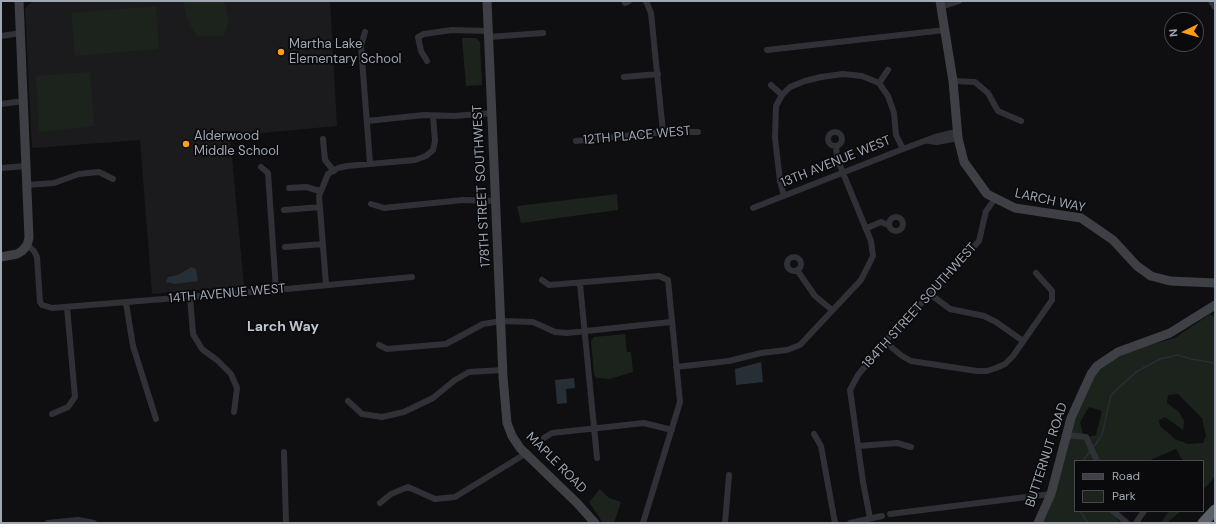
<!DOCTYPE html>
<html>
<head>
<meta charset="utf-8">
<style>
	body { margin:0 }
	#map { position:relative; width:1216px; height:524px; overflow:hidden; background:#0f0f11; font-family:"DM Sans",sans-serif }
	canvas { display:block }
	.frame { position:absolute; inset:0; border:2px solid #9fa7b3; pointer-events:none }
	.legend { position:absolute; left:1074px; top:460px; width:130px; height:52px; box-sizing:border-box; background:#0a0a0c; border:1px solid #46494f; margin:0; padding:5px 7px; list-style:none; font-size:12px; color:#9fa7b3 }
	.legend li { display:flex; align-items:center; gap:8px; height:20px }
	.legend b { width:20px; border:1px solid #46494f }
	.north { position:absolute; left:1164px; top:12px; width:40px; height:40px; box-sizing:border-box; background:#0a0a0c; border:1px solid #46494f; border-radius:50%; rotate:265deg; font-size:11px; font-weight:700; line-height:16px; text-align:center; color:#9fa7b3 }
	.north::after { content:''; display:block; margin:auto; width:14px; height:18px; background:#ff9d19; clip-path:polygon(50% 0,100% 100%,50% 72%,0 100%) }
</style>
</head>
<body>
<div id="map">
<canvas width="1216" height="524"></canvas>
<div class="frame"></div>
<ul class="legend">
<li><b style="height:5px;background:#3e4046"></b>Road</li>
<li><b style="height:11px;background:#1b231c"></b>Park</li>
</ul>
<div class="north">N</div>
</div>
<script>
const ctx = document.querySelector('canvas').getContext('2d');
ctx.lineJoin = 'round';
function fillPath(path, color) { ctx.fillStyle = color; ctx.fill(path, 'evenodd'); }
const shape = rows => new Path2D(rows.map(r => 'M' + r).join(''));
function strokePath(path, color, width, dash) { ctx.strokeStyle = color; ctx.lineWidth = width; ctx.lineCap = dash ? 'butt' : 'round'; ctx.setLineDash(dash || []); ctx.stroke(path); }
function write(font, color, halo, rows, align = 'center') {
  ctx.font = font + ' "DM Sans",sans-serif'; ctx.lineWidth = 3.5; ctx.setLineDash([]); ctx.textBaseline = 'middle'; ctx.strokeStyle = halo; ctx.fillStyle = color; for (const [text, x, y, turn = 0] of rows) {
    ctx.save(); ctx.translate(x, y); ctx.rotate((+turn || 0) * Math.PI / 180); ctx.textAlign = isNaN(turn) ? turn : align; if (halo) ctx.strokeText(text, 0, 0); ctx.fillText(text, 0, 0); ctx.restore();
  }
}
const built = shape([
	[33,1,330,1,337,126,230,136,244,286,152,294,140,140,32,148,25,8]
]);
const green = shape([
	[183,1,224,1,229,21,224,36,197,36,187,19],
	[156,6,159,49,75,56,71,13],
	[462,38,476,38,480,42,482,85,466,86],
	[90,72,94,126,39,132,36,76],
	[617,194,618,210,521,223,517,206],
	[1210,314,1215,318,1215,476,1209,484,1203,489,1203,461,1183,461,1176,449,1148,461,1075,461,1075,511,1114,511,1119,523,1041,523,1066,439,1093,376,1117,354,1175,338],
	[1178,394,1202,418,1206,436,1203,443,1188,444,1175,439,1160,426,1159,420,1165,417,1183,430,1184,421,1179,412,1167,403,1168,395],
	[1089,407,1102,411,1096,435,1088,437,1083,434,1080,422],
	[625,334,627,352,631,352,633,372,610,379,596,378,594,374,591,341,594,337],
	[600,489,609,498,621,502,614,523,603,523,589,502],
	[1169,511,1181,511,1167,523,1161,523]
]);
const water = shape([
	[191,267,196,269,198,281,175,284,166,282,168,277,178,275],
	[761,362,763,382,736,385,735,369],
	[574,378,575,388,566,389,567,403,557,404,555,380]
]);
const stream = shape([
	[1093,448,1102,435,1111,395,1136,372,1160,359,1178,355,1191,359,1215,363],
	[1083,461,1090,451],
	[1080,511,1088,523]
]);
const street = shape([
	[646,1,651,13,663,132],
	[1211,1,1215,7],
	[625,3,629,1],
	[941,7,959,1],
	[365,32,361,46,370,163],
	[1,36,21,33],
	[489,37,543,33],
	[767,50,945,30],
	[427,61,421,51,418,37,424,34,452,30,489,31],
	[888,70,879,83,888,96,894,113,896,135,903,149],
	[624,77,658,74],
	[953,81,975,82,988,93,998,111,1021,121],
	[771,85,782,95],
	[1,104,24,101],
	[367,121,424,115,454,116,492,113],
	'828 139a7 7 0 1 1 14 0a7 7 0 1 1-14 0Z',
	[323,139,325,160,334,171],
	[576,141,663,132,698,132],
	[929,141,937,142,958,138],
	[261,167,268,173,276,290],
	[1,168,26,166],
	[27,185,54,183,79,174,99,172,113,179],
	[289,188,306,187,320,191],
	[784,196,780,181,775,138,776,106,782,95,790,87,805,81,821,77,843,74,862,76,879,83],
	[371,204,384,208,463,200,496,201],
	[753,208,903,149,935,137,956,132],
	[284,210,320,207],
	'889 224a7 7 0 1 1 14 0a7 7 0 1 1-14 0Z',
	[867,228,881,222,888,225],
	[27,245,34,251,37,257,40,302,42,305,52,308,276,290,412,277],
	[285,247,323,244],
	'787 264a7 7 0 1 1 14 0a7 7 0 1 1-14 0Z',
	[797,270,815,296,832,310],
	[542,280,549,285,659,276,668,280,680,402,643,523],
	[326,284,319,196,328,174,338,168,347,166,415,160,426,156,433,150,435,141,433,116],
	[580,284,597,458],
	[930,294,950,309,984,316,996,322,1023,341],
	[190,297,193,334,202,349,217,360,231,374,237,388,234,412],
	[126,303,133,346,156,419],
	[885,342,902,356,911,361,977,371,987,371,996,368,1005,364,1013,356,1052,300,1052,291,1036,273],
	[379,345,387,349,446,344,483,324,501,321,533,322,555,332,567,333,671,322],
	[676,367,729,361,761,353,787,350,800,345,861,280,873,256,871,241,843,173,837,157,836,146],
	[348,401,362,414,382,417,404,412,433,398,455,380,469,372,503,370],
	[52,414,68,407,75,397,67,307],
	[814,434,821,446,835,523],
	[1066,435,1086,437,1097,461],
	[544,438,552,433,644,423,672,430],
	[859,446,897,443,911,447],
	[284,452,286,523],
	[380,503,391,494,408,487,435,499,455,497,525,454],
	[1113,511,1127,523],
	[890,514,1051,494],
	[870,518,863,482,850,390,858,375,885,342,979,241,986,211,995,199],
	[48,523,78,520,94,523],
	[725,523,729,475],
	[850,523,882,516],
	[1136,523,1144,511]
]);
const secondary = shape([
	[487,1,503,377,507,423,512,436,520,448,577,503,595,523],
	[940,1,953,81,958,138,964,162,987,194,1015,208,1081,218,1113,240,1137,266,1151,276,1170,281,1215,283],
	[1,257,17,254,22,251,27,245,29,238,19,1],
	[1038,523,1051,494,1071,418,1091,374,1097,366,1118,352,1170,333,1215,305]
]);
const highway = shape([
	[1203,523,1215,510]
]);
const markers = [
	[281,52,4,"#ff9d19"],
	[186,144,4,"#ff9d19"]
];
const poiNames = [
	["Martha Lake",289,45],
	["Elementary School",289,60],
	["Alderwood",194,137],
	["Middle School",194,152]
];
const streetNames = [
	["12TH PLACE WEST",637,136,-5],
	["13TH AVENUE WEST",836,162,-22],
	["178TH STREET SOUTHWEST",482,186,-93],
	["LARCH WAY",1050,201,12],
	["14TH AVENUE WEST",227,294,-5],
	["184TH STREET SOUTHWEST",920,306,-48],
	["BUTTERNUT ROAD",1047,455,-72],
	["MAPLE ROAD",556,463,45]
];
const neighbourhoodNames = [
	["Larch Way",283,327]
];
fillPath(built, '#1b1b1e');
fillPath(green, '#1b231c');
fillPath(water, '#252f35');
strokePath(stream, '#252f35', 1.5);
strokePath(street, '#303136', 6);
strokePath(secondary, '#3e4046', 9);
strokePath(highway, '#5b6067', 11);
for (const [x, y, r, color] of markers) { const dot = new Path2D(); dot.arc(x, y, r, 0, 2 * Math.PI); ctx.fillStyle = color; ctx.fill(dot); strokePath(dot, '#0a0a0c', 1.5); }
write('13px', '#9fa7b3', '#0a0a0c', poiNames, 'left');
write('13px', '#9fa7b3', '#0a0a0c', streetNames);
write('bold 14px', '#c0c5cf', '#0a0a0c', neighbourhoodNames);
</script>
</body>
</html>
